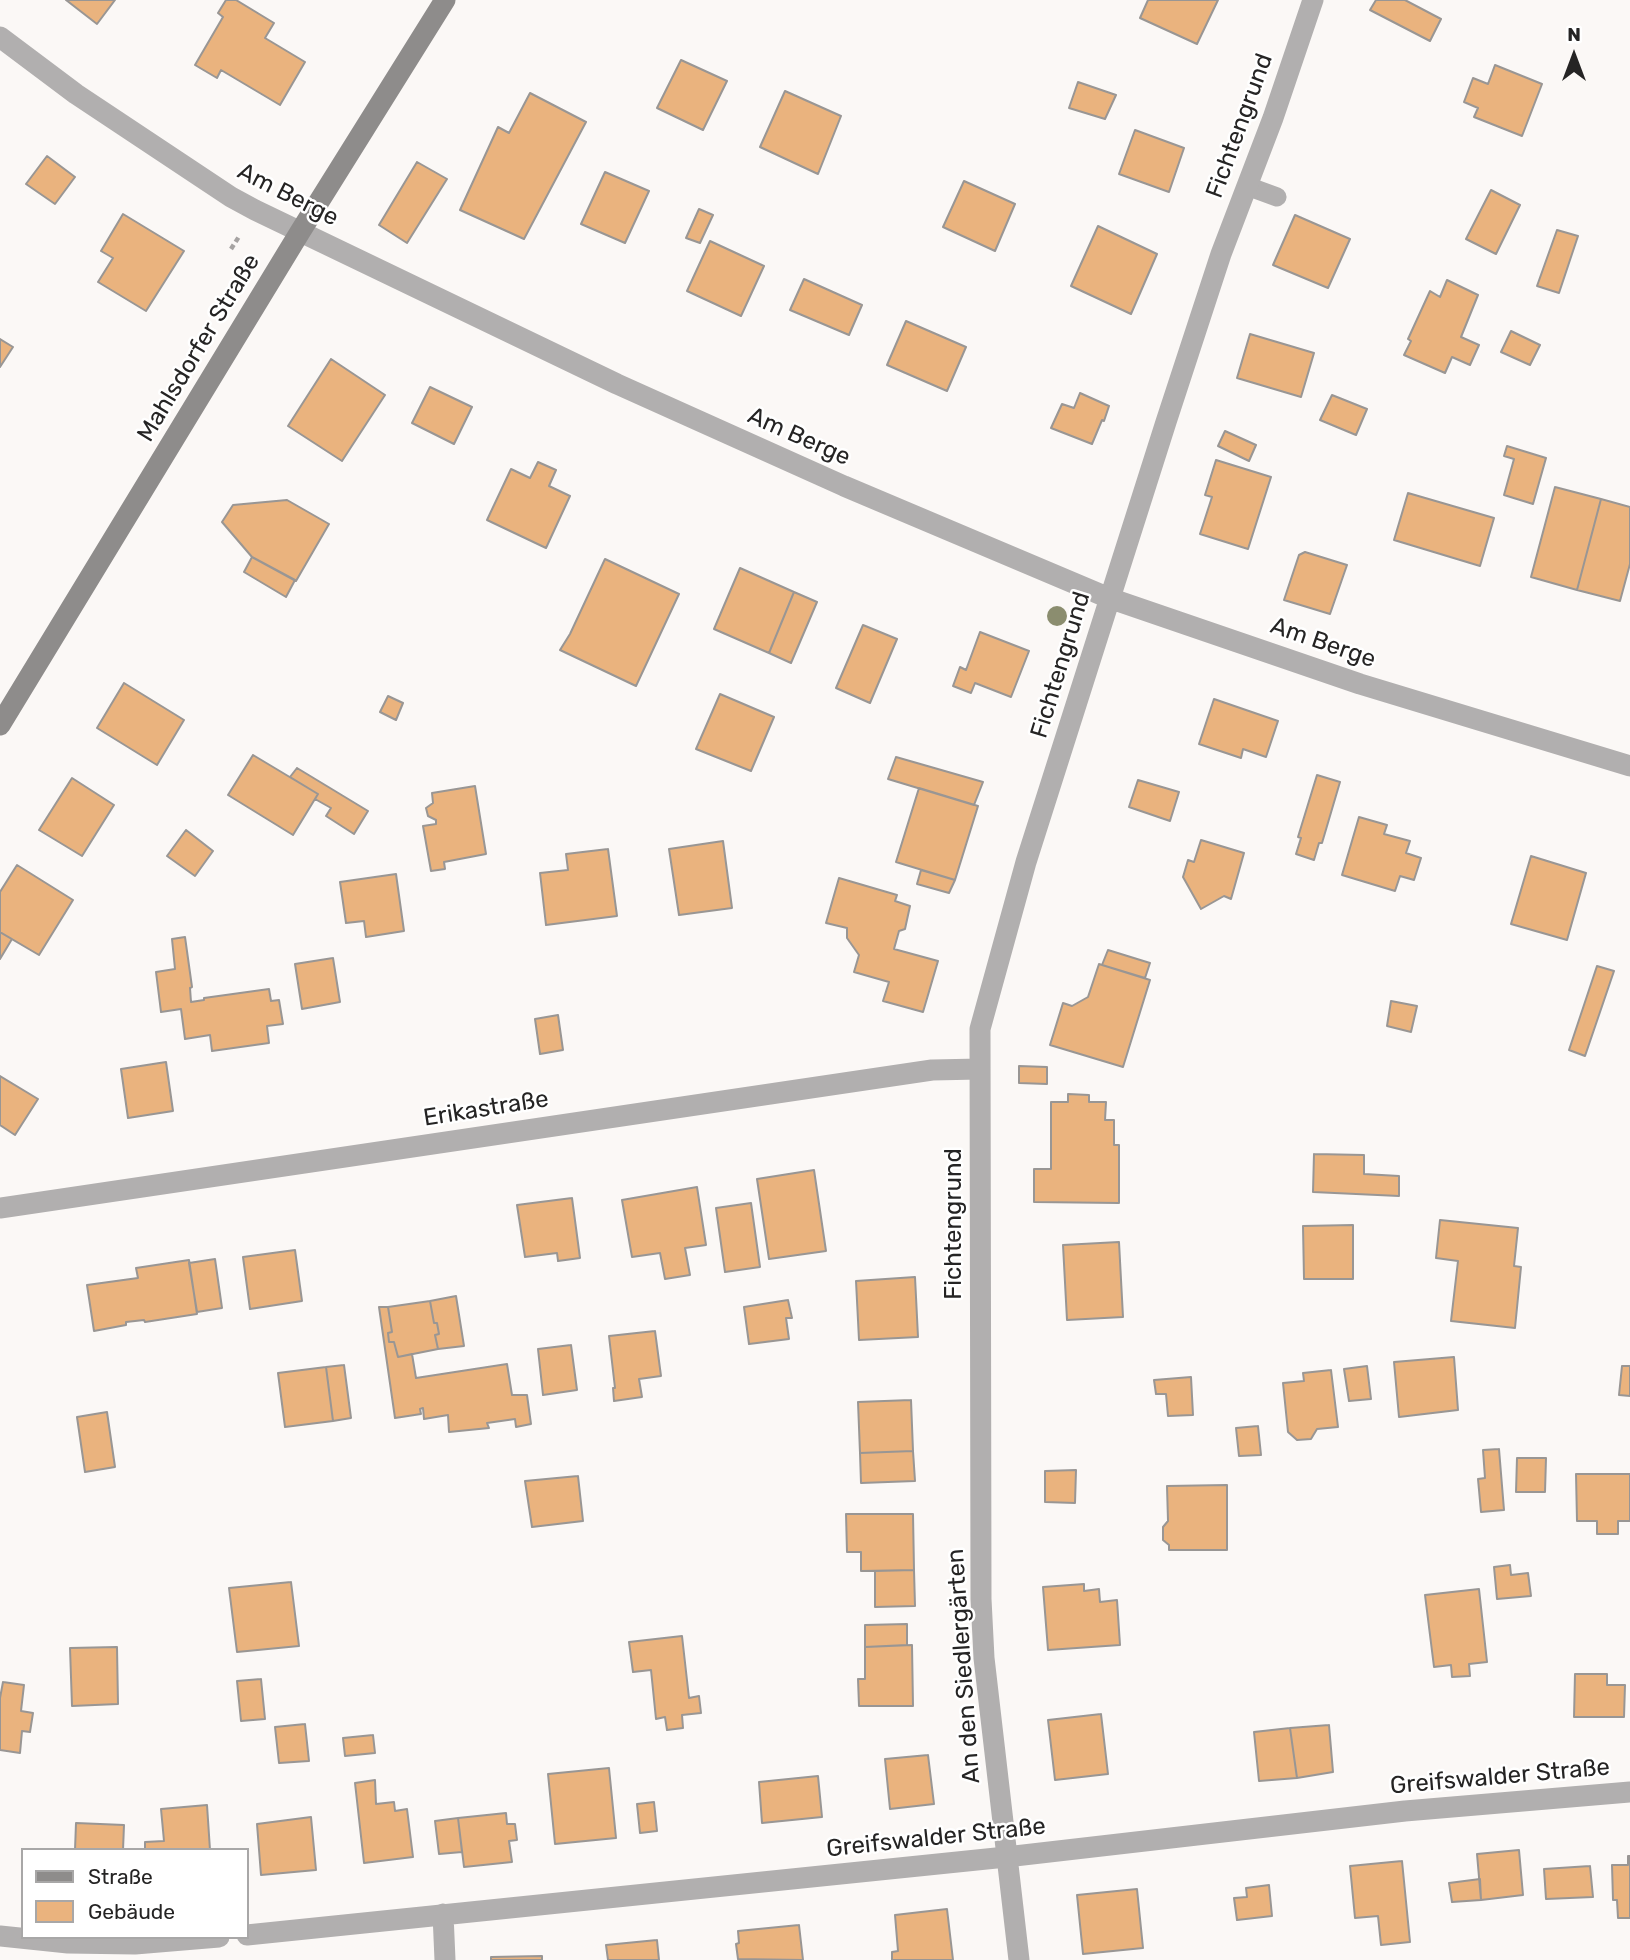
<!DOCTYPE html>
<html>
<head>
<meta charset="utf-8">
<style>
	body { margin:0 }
	#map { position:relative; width:1630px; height:1960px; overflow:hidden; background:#fbf8f6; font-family:Rubik,sans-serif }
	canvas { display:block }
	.legend { position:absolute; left:21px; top:1848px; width:228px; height:91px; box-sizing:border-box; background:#fff; border:2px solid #a8a7a7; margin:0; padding:9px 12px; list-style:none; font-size:21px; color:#252424 }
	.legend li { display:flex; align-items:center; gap:14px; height:35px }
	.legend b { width:35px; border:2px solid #a8a7a7 }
	.north { position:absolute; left:1539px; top:21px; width:70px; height:70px; -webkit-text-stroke:5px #fff; paint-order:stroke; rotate:0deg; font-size:19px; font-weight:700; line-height:28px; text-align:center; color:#252424 }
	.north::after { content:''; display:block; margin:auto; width:24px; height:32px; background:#252424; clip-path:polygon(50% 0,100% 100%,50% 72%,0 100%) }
</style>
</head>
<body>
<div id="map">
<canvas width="1630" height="1960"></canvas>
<ul class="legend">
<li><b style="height:9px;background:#8e8c8b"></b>Straße</li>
<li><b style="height:19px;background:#eab37e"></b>Gebäude</li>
</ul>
<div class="north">N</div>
</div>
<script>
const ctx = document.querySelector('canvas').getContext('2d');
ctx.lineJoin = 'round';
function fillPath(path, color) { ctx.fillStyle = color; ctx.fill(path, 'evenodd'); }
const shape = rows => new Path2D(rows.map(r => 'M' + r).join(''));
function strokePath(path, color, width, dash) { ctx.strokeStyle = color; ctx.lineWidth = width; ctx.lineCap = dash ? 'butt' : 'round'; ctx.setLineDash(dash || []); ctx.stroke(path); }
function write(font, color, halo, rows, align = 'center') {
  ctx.font = font + ' Rubik,sans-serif'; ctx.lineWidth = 5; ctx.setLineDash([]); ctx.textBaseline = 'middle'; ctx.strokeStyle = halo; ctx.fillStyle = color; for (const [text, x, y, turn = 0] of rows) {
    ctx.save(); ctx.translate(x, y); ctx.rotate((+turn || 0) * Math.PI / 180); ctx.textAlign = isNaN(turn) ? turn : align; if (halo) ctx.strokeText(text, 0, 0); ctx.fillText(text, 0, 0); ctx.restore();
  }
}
const building = shape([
	[66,0,115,0,97,24,66,0],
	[226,0,236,0,274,23,265,38,305,62,280,105,221,70,217,78,195,65,223,17,218,13,226,0],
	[1148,0,1218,0,1197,44,1140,18,1148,0],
	[1376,0,1405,0,1441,19,1430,41,1370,10,1376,0],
	[681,60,727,81,703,130,657,108,681,60],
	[1495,65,1542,84,1522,136,1474,117,1478,108,1464,102,1473,78,1488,84,1495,65],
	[1078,82,1116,95,1105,119,1069,108,1078,82],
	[785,91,841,116,818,174,760,147,785,91],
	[530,93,586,122,524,239,460,210,498,127,509,133,530,93],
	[1135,130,1184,148,1169,192,1119,174,1135,130],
	[47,156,75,177,55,204,26,184,47,156],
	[417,162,447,179,407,243,379,225,417,162],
	[605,172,649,191,625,243,581,224,605,172],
	[964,181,1015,204,995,251,943,227,964,181],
	[1491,190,1520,205,1496,254,1466,239,1491,190],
	[699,209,713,215,700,243,686,238,699,209],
	[123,214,184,251,146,311,98,282,113,258,101,251,123,214],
	[1295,215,1350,239,1328,288,1273,265,1295,215],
	[1098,226,1157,254,1131,314,1071,286,1098,226],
	[1557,230,1578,236,1559,293,1537,286,1557,230],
	[710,241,764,266,741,316,687,291,710,241],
	[804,279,862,305,849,335,790,310,804,279],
	[1447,280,1478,295,1461,337,1479,345,1470,365,1452,357,1445,373,1404,355,1411,341,1408,339,1430,291,1440,297,1447,280],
	[906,321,966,347,947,391,887,365,906,321],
	[1511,331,1540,345,1530,365,1501,352,1511,331],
	[1250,334,1314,353,1301,397,1237,378,1250,334],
	[0,339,13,347,0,367,0,339],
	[331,359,385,395,342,461,288,426,331,359],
	[430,387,472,407,454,444,412,423,430,387],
	[1080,393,1109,406,1104,421,1102,420,1092,444,1051,428,1062,404,1074,408,1080,393],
	[1332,395,1367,409,1356,435,1320,420,1332,395],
	[1225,431,1256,445,1249,461,1218,446,1225,431],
	[1507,446,1546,458,1533,504,1504,495,1514,459,1504,456,1507,446],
	[1216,460,1271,477,1248,549,1200,534,1212,497,1205,495,1216,460],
	[538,462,556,470,549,486,570,496,546,548,487,520,511,469,530,478,538,462],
	[1555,487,1601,499,1577,590,1531,577,1555,487],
	[1408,493,1494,518,1480,566,1394,540,1408,493],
	[1601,499,1630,507,1630,564,1620,601,1577,590,1601,499],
	[287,500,329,524,296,581,252,557,222,522,233,505,287,500],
	[1305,552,1347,565,1330,614,1284,600,1299,555,1305,552],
	[252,557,295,580,286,597,244,572,252,557],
	[605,559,679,594,636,686,560,650,570,634,605,559],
	[740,568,794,592,769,653,714,629,740,568],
	[794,592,817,602,791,663,769,653,794,592],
	[863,625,897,639,870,703,836,688,863,625],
	[980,632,1029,651,1011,697,975,683,971,693,953,686,960,667,966,670,980,632],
	[124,683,184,720,157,765,97,728,124,683],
	[720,694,774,717,751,771,696,749,720,694],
	[388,696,403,703,396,720,380,712,388,696],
	[1214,699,1278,721,1266,757,1243,749,1241,758,1199,744,1214,699],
	[253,755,318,794,293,835,228,795,253,755],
	[896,757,983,782,974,805,888,779,896,757],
	[297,768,368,811,354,834,326,816,331,808,315,799,318,794,290,777,297,768],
	[1317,775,1340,782,1322,843,1319,843,1314,860,1296,854,1301,838,1298,837,1317,775],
	[72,778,114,805,82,856,39,830,72,778],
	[1138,780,1179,792,1170,821,1129,807,1138,780],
	[475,786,486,854,444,862,445,869,431,871,423,826,436,824,436,820,428,816,426,808,433,803,432,793,475,786],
	[919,788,978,806,955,880,896,862,919,788],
	[1359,817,1387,825,1384,834,1410,841,1406,853,1421,858,1414,880,1400,876,1395,891,1342,875,1359,817],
	[186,830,213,851,195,876,167,856,186,830],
	[1201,840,1244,853,1231,899,1224,896,1201,909,1183,877,1188,860,1194,862,1201,840],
	[723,841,732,908,679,915,669,849,723,841],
	[608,849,617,916,546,925,540,873,568,870,566,854,608,849],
	[1531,856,1586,873,1567,940,1511,924,1531,856],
	[17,865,73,900,39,955,0,932,0,892,17,865],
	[921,870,955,880,949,893,917,884,921,870],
	[396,874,404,931,366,937,364,921,346,923,340,882,396,874],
	[839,878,897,895,895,901,910,906,905,929,899,931,894,949,938,961,923,1012,883,1001,889,982,854,972,859,955,847,938,847,928,826,923,839,878],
	[0,932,12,939,0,959,0,932],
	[185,937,192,987,190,988,191,1002,204,1000,204,998,269,989,271,1001,279,1000,283,1024,267,1026,269,1043,212,1051,210,1035,185,1039,181,1009,161,1012,156,972,175,969,172,939,185,937],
	[1108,950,1150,963,1145,978,1102,965,1108,950],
	[333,958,340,1002,302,1009,295,964,333,958],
	[1099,964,1150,980,1123,1067,1050,1045,1063,1003,1072,1006,1088,997,1099,964],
	[1597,966,1614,971,1585,1056,1569,1050,1597,966],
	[1391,1001,1417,1006,1411,1032,1387,1026,1391,1001],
	[558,1015,563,1050,540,1054,535,1019,558,1015],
	[166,1062,173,1111,128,1118,121,1069,166,1062],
	[1019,1066,1047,1067,1047,1084,1019,1083,1019,1066],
	[0,1076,38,1099,15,1135,0,1125,0,1076],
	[1068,1094,1089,1095,1089,1102,1106,1102,1105,1120,1114,1120,1114,1145,1119,1145,1119,1203,1034,1202,1034,1169,1051,1169,1051,1102,1068,1102,1068,1094],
	[1314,1154,1364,1155,1364,1174,1399,1176,1399,1196,1313,1192,1314,1154],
	[814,1170,826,1251,769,1259,757,1179,814,1170],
	[697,1187,706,1245,685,1248,690,1275,665,1279,660,1253,632,1257,622,1200,697,1187],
	[572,1198,580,1258,558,1261,557,1253,525,1257,517,1205,572,1198],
	[751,1203,760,1267,725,1272,716,1208,751,1203],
	[1440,1220,1518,1228,1514,1266,1521,1267,1515,1328,1451,1321,1458,1261,1436,1258,1440,1220],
	[1353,1225,1353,1279,1304,1279,1303,1226,1353,1225],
	[1119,1242,1123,1317,1067,1320,1063,1245,1119,1242],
	[295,1250,302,1301,250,1309,243,1257,295,1250],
	[215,1259,222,1308,197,1312,189,1263,215,1259],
	[189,1260,197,1314,145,1322,144,1320,126,1322,126,1325,94,1331,87,1285,138,1278,136,1268,189,1260],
	[915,1277,918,1337,859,1340,856,1281,915,1277],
	[456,1296,464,1346,438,1349,435,1335,439,1334,437,1323,434,1323,430,1301,456,1296],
	[788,1300,792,1318,786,1318,789,1339,749,1344,744,1307,788,1300],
	[430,1301,434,1323,437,1323,439,1334,435,1335,438,1349,398,1357,394,1342,389,1342,388,1333,392,1332,388,1307,430,1301],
	[379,1307,388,1307,392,1332,388,1333,389,1342,394,1342,398,1357,412,1354,416,1378,507,1364,512,1395,527,1395,531,1424,516,1427,515,1419,487,1423,489,1428,449,1432,448,1415,424,1419,423,1408,420,1409,421,1414,395,1418,379,1307],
	[655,1331,661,1376,639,1379,642,1397,614,1401,613,1388,615,1388,609,1336,655,1331],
	[571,1345,577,1390,543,1395,538,1349,571,1345],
	[1454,1357,1458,1410,1399,1417,1394,1362,1454,1357],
	[344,1365,351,1418,333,1421,326,1367,344,1365],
	[1367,1366,1371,1399,1349,1401,1344,1369,1367,1366],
	[1622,1366,1630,1366,1630,1396,1619,1395,1622,1366],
	[326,1367,333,1421,285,1427,278,1373,326,1367],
	[1331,1370,1338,1427,1317,1429,1311,1439,1297,1440,1288,1432,1283,1383,1304,1381,1303,1373,1331,1370],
	[1191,1377,1193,1415,1168,1416,1166,1394,1156,1394,1154,1380,1191,1377],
	[911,1400,913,1451,860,1453,858,1402,911,1400],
	[107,1412,115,1467,85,1472,77,1417,107,1412],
	[1258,1426,1261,1455,1239,1456,1236,1428,1258,1426],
	[1499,1449,1504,1510,1481,1512,1478,1479,1485,1478,1483,1450,1499,1449],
	[913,1451,915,1481,861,1483,860,1453,913,1451],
	[1517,1458,1546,1458,1545,1492,1516,1492,1517,1458],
	[1076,1470,1075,1503,1045,1502,1045,1471,1076,1470],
	[1576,1474,1630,1474,1630,1521,1618,1521,1618,1534,1597,1534,1597,1521,1577,1521,1576,1474],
	[578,1476,583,1521,532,1527,525,1481,578,1476],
	[1227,1485,1227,1550,1169,1550,1169,1545,1163,1540,1163,1527,1168,1521,1167,1486,1227,1485],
	[846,1514,913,1514,914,1570,861,1571,861,1552,847,1552,846,1514],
	[1510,1565,1511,1575,1528,1573,1531,1596,1497,1599,1494,1567,1510,1565],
	[914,1570,915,1606,875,1607,875,1571,914,1570],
	[291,1582,299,1646,237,1652,229,1588,291,1582],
	[1084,1584,1084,1591,1099,1589,1100,1602,1117,1600,1120,1645,1048,1650,1043,1587,1084,1584],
	[1479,1589,1487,1662,1469,1664,1470,1676,1452,1677,1451,1665,1434,1667,1425,1595,1479,1589],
	[907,1624,907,1645,865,1647,865,1625,907,1624],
	[682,1636,689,1698,699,1696,701,1713,682,1715,683,1728,667,1730,665,1717,656,1719,651,1670,633,1672,629,1642,682,1636],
	[912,1645,913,1706,859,1706,858,1679,865,1679,865,1647,912,1645],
	[117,1647,118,1704,72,1706,70,1648,117,1647],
	[1575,1674,1607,1674,1607,1685,1625,1685,1624,1717,1574,1717,1575,1674],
	[261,1679,265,1719,241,1721,237,1681,261,1679],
	[3,1682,24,1685,21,1711,33,1713,30,1732,22,1731,20,1753,0,1750,0,1698,3,1682],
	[1101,1714,1108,1774,1055,1780,1048,1720,1101,1714],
	[305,1724,309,1761,279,1763,275,1727,305,1724],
	[1329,1725,1333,1772,1297,1778,1290,1728,1329,1725],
	[1290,1728,1297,1778,1259,1781,1254,1732,1290,1728],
	[373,1735,375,1753,345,1756,343,1738,373,1735],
	[928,1755,934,1804,890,1809,885,1759,928,1755],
	[609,1768,616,1838,555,1844,548,1774,609,1768],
	[818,1776,822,1817,762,1823,759,1782,818,1776],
	[375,1780,376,1804,394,1802,395,1811,407,1809,413,1857,364,1863,355,1783,375,1780],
	[654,1802,657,1831,640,1833,637,1804,654,1802],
	[207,1805,210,1850,145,1850,145,1842,164,1841,161,1809,207,1805],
	[506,1813,507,1824,515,1824,517,1840,509,1841,512,1862,464,1867,458,1818,506,1813],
	[311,1817,316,1870,261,1875,257,1824,311,1817],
	[458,1818,462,1852,439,1854,435,1821,458,1818],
	[76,1823,124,1825,123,1850,75,1850,76,1823],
	[1519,1850,1523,1895,1481,1900,1477,1854,1519,1850],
	[1628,1856,1630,1856,1630,1918,1618,1918,1617,1900,1613,1900,1612,1865,1628,1865,1628,1856],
	[1402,1861,1410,1942,1381,1945,1378,1916,1355,1918,1350,1866,1402,1861],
	[1590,1866,1593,1897,1546,1899,1544,1869,1590,1866],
	[1480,1879,1481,1900,1452,1902,1449,1883,1480,1879],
	[1269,1885,1272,1916,1237,1920,1234,1898,1247,1897,1246,1888,1269,1885],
	[1137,1889,1143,1948,1083,1954,1077,1895,1137,1889],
	[947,1909,953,1960,892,1960,892,1952,898,1951,895,1915,947,1909],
	[799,1925,803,1960,738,1959,736,1944,739,1943,738,1931,799,1925],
	[657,1940,659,1960,608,1960,606,1945,657,1940],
	[542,1956,542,1960,491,1960,491,1957,542,1956]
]);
const path = shape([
	[231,249,240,235]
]);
const service = shape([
	[1247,186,1277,197]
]);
const minor = shape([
	[0,37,76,94,231,197,255,210,617,384,844,486,1109,598,1360,684,1630,766],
	[0,1208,932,1070,980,1069],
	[443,1914,445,1960],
	[247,1935,1006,1857,1405,1811,1630,1792],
	[0,1936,68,1943,135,1944,219,1937],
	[1019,1960,984,1658,981,1599,980,1029,1026,862,1166,422,1221,254,1273,118,1313,0]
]);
const secondary = shape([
	[0,725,300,232,445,0]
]);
const trees = [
	[1057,616]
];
const streetNames = [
	["Fichtengrund",1240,126,-70],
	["Am Berge",288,195,27],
	["Mahlsdorfer Straße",199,348,-59],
	["Am Berge",799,437,24],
	["Am Berge",1323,643,19],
	["Fichtengrund",1061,665,-73],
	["Erikastraße",486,1109,-9],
	["Fichtengrund",954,1224,-90],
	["An den Siedlergärten",964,1666,-94],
	["Greifswalder Straße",1500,1777,-5],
	["Greifswalder Straße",936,1838,-6]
];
fillPath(building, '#eab37e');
strokePath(building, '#999694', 2);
strokePath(path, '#a6a3a2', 4.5, [5, 3.5]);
strokePath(service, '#b1afaf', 19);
strokePath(minor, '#b1afaf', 21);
strokePath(secondary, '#8e8c8b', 21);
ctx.fillStyle = '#8b8d6f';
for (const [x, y] of trees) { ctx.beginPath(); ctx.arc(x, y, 10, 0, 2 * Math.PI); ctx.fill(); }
write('24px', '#252424', '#fff', streetNames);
</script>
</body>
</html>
